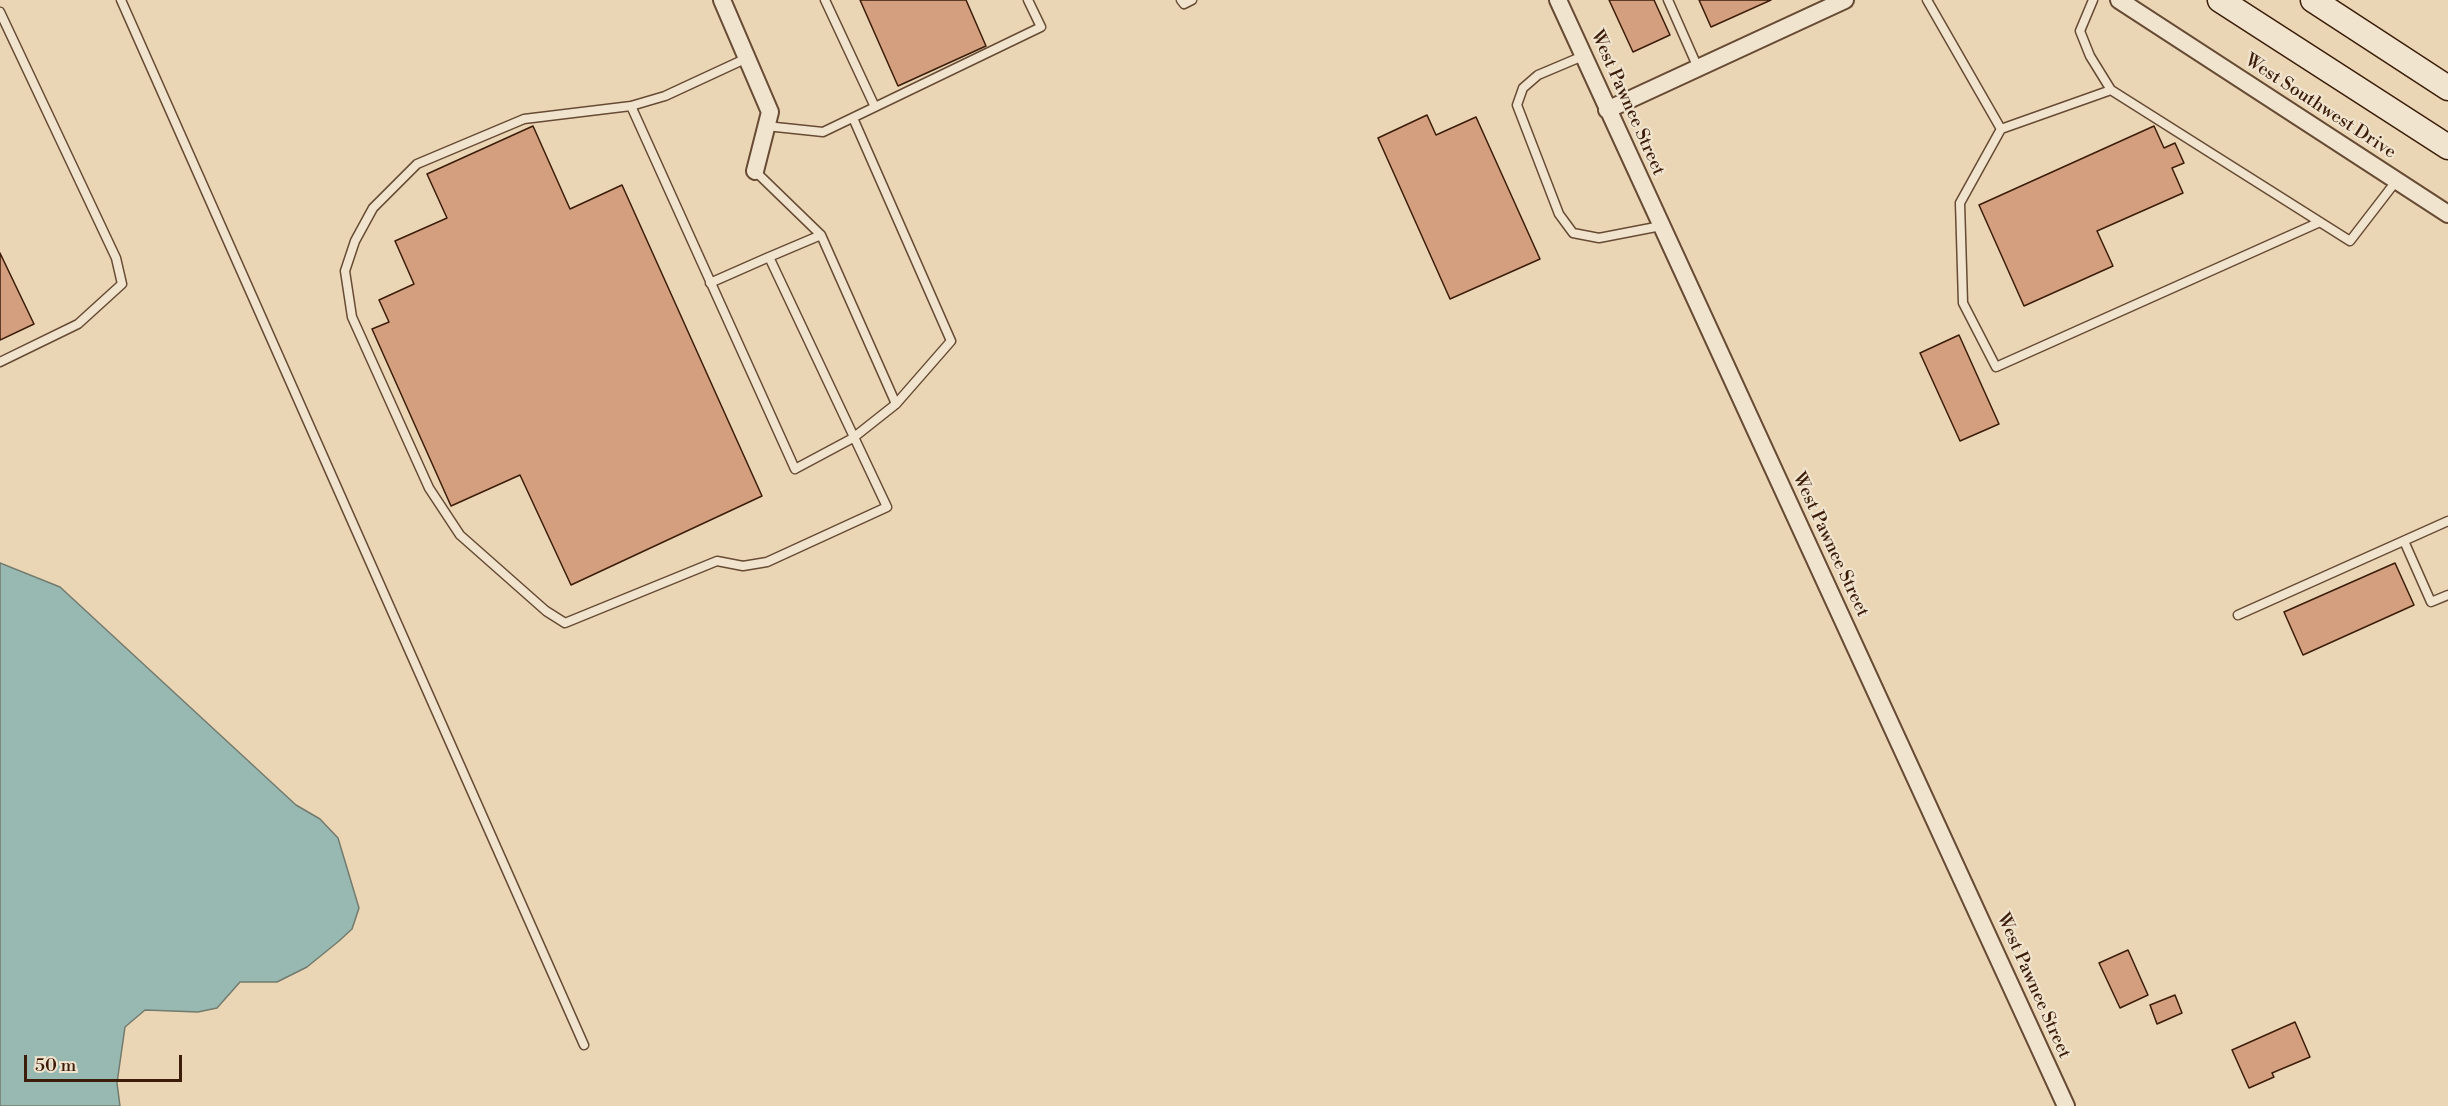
<!DOCTYPE html>
<html>
<head>
<meta charset="utf-8">
<style>
	body { margin:0 }
	#map { position:relative; width:2448px; height:1106px; overflow:hidden; background:#ead6b5; font-family:"Libre Bodoni",serif }
	canvas { display:block }
	.scale { position:absolute; left:24px; top:1055px; width:158px; height:27px; box-sizing:border-box; border:3px solid #3b1d09; border-top:0; padding-left:8px; font-size:18px; line-height:21px; white-space:nowrap; color:#3b1d09; -webkit-text-stroke:4px #f1e4cf; paint-order:stroke }
</style>
</head>
<body>
<div id="map">
<canvas width="2448" height="1106"></canvas>
<div class="scale">50 m</div>
</div>
<script>
const ctx = document.querySelector('canvas').getContext('2d');
ctx.lineJoin = 'round';
function fillPath(path, color) { ctx.fillStyle = color; ctx.fill(path, 'evenodd'); }
const shape = rows => new Path2D(rows.map(r => 'M' + r).join(''));
function strokePath(path, color, width, dash) { ctx.strokeStyle = color; ctx.lineWidth = width; ctx.lineCap = dash ? 'butt' : 'round'; ctx.setLineDash(dash || []); ctx.stroke(path); }
function write(font, color, halo, rows, align = 'center') {
  ctx.font = font + ' "Libre Bodoni",serif'; ctx.lineWidth = 4.5; ctx.setLineDash([]); ctx.textBaseline = 'middle'; ctx.strokeStyle = halo; ctx.fillStyle = color; for (const [text, x, y, turn = 0] of rows) {
    ctx.save(); ctx.translate(x, y); ctx.rotate((+turn || 0) * Math.PI / 180); ctx.textAlign = isNaN(turn) ? turn : align; if (halo) ctx.strokeText(text, 0, 0); ctx.fillText(text, 0, 0); ctx.restore();
  }
}
const water = shape([
	[0,563,60,587,296,805,320,819,338,838,359,908,352,929,339,941,307,967,277,982,240,982,217,1008,198,1012,145,1010,125,1027,117,1083,120,1106,0,1106,0,563]
]);
const building = shape([
	[860,0,966,0,986,46,898,86,860,0],
	[1609,0,1654,0,1670,35,1633,52,1609,0],
	[1699,0,1771,0,1711,27,1699,0],
	[1427,115,1436,135,1476,117,1540,259,1450,299,1378,138,1427,115],
	[533,126,570,209,622,185,762,496,571,585,520,475,451,506,372,329,389,322,379,300,414,284,395,241,447,218,427,174,533,126],
	[2154,126,2164,148,2175,143,2184,163,2172,168,2183,193,2097,231,2113,266,2024,306,1979,205,2154,126],
	[0,253,34,324,0,340,0,253],
	[1959,335,1999,424,1960,441,1920,353,1959,335],
	[2395,563,2414,605,2303,655,2284,612,2395,563],
	[2128,950,2148,995,2120,1008,2099,963,2128,950],
	[2175,995,2182,1013,2157,1024,2150,1005,2175,995],
	[2295,1022,2310,1057,2272,1073,2274,1077,2249,1088,2232,1050,2295,1022]
]);
const lane = shape([
	[121,0,584,1045],
	[825,0,875,107],
	[1181,0,1184,4,1192,0],
	[1668,0,1698,68],
	[1927,0,2001,129,2111,90,2090,56,2080,31,2093,0],
	[0,12,116,258,122,284,78,324,0,362],
	[1583,56,1538,75,1523,88,1517,105,1559,214,1573,233,1599,238,1661,226],
	[747,58,665,96,631,106,795,469,853,438,896,404,821,235,755,171],
	[2111,90,2350,241,2397,180],
	[631,106,524,119,417,164,373,208,355,241,345,271,352,317,429,488,460,535,546,611,565,623,717,561,743,566,767,562,887,507,769,257,710,283],
	[853,118,951,341,896,404],
	[766,126,823,132,875,107,1041,27,1028,0],
	[2001,129,1960,203,1963,303,1996,367,2320,222],
	[769,257,821,235],
	[2404,541,2431,602,2448,595],
	[2238,615,2448,521]
]);
const street = shape([
	[722,0,770,112,755,171],
	[1558,0,2066,1106],
	[2119,0,2448,214],
	[1607,110,1845,0]
]);
const secondary = shape([
	[2220,0,2448,147],
	[2313,0,2448,88]
]);
const streetNames = [
	["West Pawnee Street",1627,103,66],
	["West Southwest Drive",2320,107,33],
	["West Pawnee Street",1830,545,65],
	["West Pawnee Street",2033,986,66]
];
fillPath(water, '#98b9b1');
strokePath(water, '#737b6e', 1.5);
fillPath(building, '#d49f7e');
strokePath(building, '#3b1d09', 1.5);
strokePath(lane, '#674b34', 11);
strokePath(street, '#674b34', 20);
strokePath(secondary, '#3b1d09', 27);
strokePath(lane, '#f1e4cf', 8);
strokePath(street, '#f1e4cf', 16);
strokePath(secondary, '#f1e4cf', 24);
write('18px', '#3b1d09', '#f1e4cf', streetNames);
</script>
</body>
</html>
